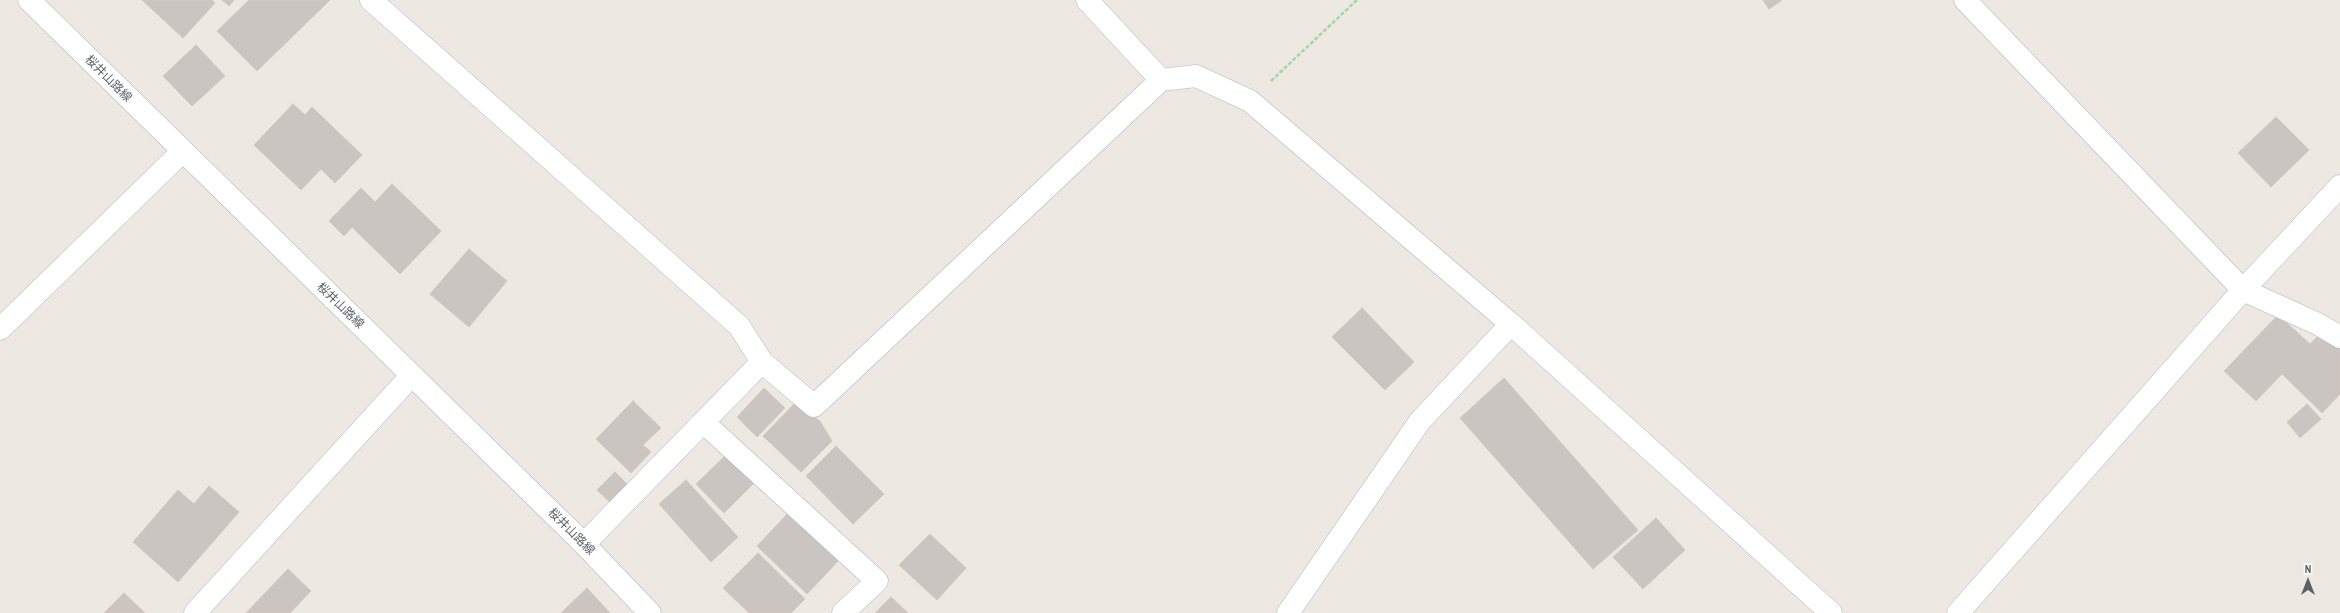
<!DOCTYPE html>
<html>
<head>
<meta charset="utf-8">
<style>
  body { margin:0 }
  #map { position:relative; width:2340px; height:613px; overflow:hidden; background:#ede8e2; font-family:"Archivo Narrow",sans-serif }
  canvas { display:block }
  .north { position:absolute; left:2288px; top:561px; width:40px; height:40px; -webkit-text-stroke:3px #fff; paint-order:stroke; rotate:0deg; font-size:11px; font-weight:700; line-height:16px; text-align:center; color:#5a6063 }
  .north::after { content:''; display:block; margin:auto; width:14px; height:18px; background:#5a6063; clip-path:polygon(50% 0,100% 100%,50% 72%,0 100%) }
</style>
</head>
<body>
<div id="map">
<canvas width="2340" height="613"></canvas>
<div class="north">N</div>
</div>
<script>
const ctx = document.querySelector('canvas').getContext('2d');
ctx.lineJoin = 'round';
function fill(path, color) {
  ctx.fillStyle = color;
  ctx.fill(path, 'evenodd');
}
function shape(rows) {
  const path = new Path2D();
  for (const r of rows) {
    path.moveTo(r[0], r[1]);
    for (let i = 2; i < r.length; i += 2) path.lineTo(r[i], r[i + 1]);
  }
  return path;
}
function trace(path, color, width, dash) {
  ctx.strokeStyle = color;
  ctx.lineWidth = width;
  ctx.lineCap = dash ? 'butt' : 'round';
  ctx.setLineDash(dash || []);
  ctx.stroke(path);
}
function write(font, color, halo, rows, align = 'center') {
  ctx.font = font + ' "Archivo Narrow","Noto Sans JP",sans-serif';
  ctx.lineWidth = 3.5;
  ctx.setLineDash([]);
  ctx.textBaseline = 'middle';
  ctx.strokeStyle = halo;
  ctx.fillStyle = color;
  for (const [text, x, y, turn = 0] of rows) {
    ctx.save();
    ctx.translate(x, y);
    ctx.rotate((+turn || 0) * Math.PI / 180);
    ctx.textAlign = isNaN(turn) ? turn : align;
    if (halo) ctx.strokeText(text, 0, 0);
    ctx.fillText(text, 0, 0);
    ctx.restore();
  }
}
const building = shape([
  [142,0,212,0,215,3,183,38,142,0],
  [222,0,234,0,229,6,222,0],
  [249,0,330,0,257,71,217,31,249,0],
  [1763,0,1782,0,1769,9,1763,0],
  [196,45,225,76,192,106,163,76,196,45],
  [293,104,305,115,312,107,362,155,335,183,321,169,301,190,254,145,293,104],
  [2276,117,2309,150,2271,187,2238,153,2276,117],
  [392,184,441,231,400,274,352,227,344,236,329,221,361,188,375,202,392,184],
  [469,249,507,281,469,327,430,294,469,249],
  [1362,308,1414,362,1385,390,1332,337,1362,308],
  [2278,315,2310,344,2323,331,2340,347,2340,394,2322,413,2282,374,2256,401,2224,371,2278,315],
  [1504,378,1638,530,1593,569,1460,418,1504,378],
  [764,388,785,408,757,437,737,417,764,388],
  [633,401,661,428,643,445,651,452,631,473,596,439,633,401],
  [794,404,820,421,832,441,801,472,763,436,794,404],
  [2307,404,2321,419,2300,438,2287,422,2307,404],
  [836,446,884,494,853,524,806,476,836,446],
  [728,453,756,481,724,513,696,484,728,453],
  [615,472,631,488,614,506,597,490,615,472],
  [686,480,738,537,711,562,659,504,686,480],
  [209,486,239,512,178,582,133,542,178,490,194,504,209,486],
  [792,509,842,557,807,594,757,546,792,509],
  [1656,518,1685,550,1643,589,1613,557,1656,518],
  [930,534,966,568,937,600,899,565,930,534],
  [758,553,805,599,791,613,749,613,723,588,758,553],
  [288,569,311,591,290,613,246,613,288,569],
  [587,588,610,613,561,613,587,588],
  [124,593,145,613,104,613,124,593],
  [891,597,908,613,875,613,891,597]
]);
fill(building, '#cac5c1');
trace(building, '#d2c8c0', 1);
const street = shape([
  [371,0,739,326,762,362],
  [1087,0,1161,80],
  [1965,0,2243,290,2318,324,2340,337],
  [0,329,182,152],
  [703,422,877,581,843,613],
  [584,544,762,362,814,406,1161,80,1196,76,1250,101,1511,324,1831,613],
  [195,613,411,376],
  [1288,613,1420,421,1511,324],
  [1958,613,2243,290,2340,186]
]);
const secondary = shape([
  [29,0,584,544,650,613]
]);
trace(street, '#b2b6b9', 23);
trace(secondary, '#b1b7ba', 23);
trace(shape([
  [1271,81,1357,0]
]), '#a1d7a2', 2.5, [4, 2]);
trace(street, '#fff', 22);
trace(secondary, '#fff', 22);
write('12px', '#5a6063', '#fff', [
  ["桜井山路線",108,79,45],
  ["桜井山路線",340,306,44],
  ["桜井山路線",571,532,45]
]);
</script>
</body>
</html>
